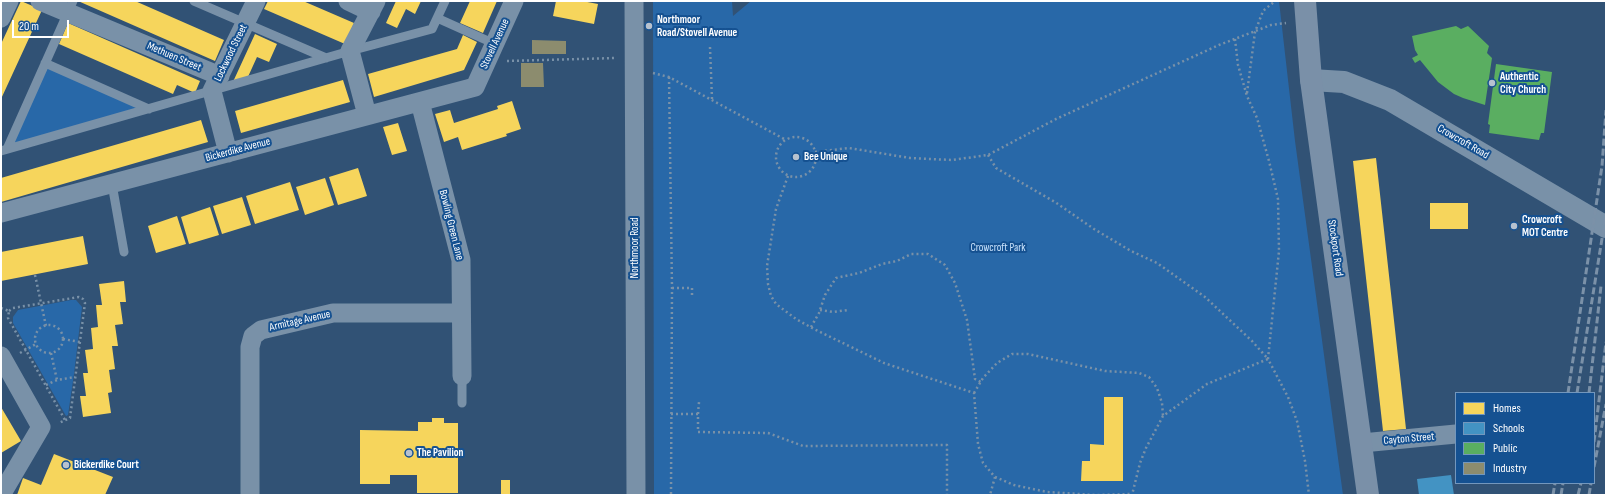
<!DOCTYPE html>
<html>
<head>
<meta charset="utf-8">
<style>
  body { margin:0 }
  #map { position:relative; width:1607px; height:496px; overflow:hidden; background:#315275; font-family:"Sofia Sans Condensed",sans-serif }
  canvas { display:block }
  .frame { position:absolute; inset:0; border:2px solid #fff; pointer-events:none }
  .legend { position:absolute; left:1455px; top:392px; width:140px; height:92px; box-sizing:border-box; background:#155191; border:1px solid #7397bd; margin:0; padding:5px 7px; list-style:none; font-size:12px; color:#fff }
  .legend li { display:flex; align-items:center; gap:8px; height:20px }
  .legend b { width:20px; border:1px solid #7397bd }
  .scale { position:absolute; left:12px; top:20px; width:57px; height:18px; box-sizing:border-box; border:2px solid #fff; border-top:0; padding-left:5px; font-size:12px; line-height:14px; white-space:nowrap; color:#fff; -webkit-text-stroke:3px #155191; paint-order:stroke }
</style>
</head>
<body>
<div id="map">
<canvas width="1607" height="496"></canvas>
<div class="frame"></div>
<ul class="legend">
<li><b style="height:11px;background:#f6d55c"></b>Homes</li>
<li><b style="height:11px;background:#4393c3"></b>Schools</li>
<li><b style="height:11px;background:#5aae61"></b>Public</li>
<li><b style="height:11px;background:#8c8c6e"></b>Industry</li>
</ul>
<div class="scale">20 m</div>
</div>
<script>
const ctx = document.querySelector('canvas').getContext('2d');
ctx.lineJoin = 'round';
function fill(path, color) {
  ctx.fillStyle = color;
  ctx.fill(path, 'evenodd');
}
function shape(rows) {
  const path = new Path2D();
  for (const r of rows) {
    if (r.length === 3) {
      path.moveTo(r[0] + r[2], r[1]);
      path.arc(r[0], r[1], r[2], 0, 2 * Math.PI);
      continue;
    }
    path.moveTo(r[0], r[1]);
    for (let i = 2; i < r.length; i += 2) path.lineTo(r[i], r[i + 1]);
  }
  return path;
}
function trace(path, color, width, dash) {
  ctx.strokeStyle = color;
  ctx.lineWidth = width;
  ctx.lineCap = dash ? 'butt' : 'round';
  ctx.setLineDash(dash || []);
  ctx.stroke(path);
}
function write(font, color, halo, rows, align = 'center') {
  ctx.font = font + ' "Sofia Sans Condensed",sans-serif';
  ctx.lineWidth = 4;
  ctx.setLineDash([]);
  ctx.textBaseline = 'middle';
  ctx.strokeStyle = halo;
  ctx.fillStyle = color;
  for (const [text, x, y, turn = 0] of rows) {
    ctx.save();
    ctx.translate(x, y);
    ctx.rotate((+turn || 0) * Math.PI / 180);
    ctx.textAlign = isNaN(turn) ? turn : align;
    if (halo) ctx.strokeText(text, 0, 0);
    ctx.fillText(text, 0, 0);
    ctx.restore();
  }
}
fill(shape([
  [653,1,732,1,733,16,751,1,1279,1,1295,141,1343,495,654,495],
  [45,63,149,109,7,149],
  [71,300,76,300,82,307,74,374,68,415,66,416,13,323,13,317,18,310]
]), '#2868a8');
fill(shape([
  [21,1,42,10,1,99,1,44],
  [78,1,135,1,224,40,215,61],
  [268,1,303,1,354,23,345,44,264,9],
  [396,1,421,1,415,14,406,9,397,28,386,23],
  [470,1,497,1,483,33,460,23],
  [556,1,582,1,598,4,594,24,553,16],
  [68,23,200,81,195,93,177,85,173,94,59,44],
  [255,34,277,44,269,62,257,57,247,79,232,84],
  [463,35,477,42,464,70,374,97,368,74,457,49],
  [343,80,350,102,241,133,235,111],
  [512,101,521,129,506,134,507,136,462,150,458,137,444,142,435,114,450,110,454,123,498,109,497,106],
  [201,120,208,142,1,202,1,178],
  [398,123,407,151,392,155,383,127],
  [1376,158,1406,429,1383,431,1353,161],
  [358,168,367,196,338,205,329,177],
  [325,178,334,205,305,215,296,187],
  [290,182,299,210,255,224,246,196],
  [242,197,251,225,222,234,213,206],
  [1430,203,1468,203,1468,229,1430,229],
  [210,207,219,235,189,244,181,217],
  [177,216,186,244,156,253,148,226],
  [83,236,88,264,1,281,1,252],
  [124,281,126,302,120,302,123,324,115,325,118,346,112,346,115,369,109,370,112,392,108,393,111,413,83,417,80,396,86,396,83,373,88,373,85,350,93,349,91,328,98,327,96,305,102,305,99,284],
  [1104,397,1123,397,1123,481,1081,481,1082,461,1090,461,1090,444,1104,445],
  [1,407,21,441,1,453],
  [432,418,444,418,444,423,458,423,458,493,417,493,417,475,390,475,390,484,360,484,360,430,418,431,418,422,432,422],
  [54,454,113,477,105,495,17,495,23,478,41,485],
  [501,480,510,480,510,495,501,495]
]), '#f6d55c');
fill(shape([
  [1451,475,1454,495,1419,495,1417,479]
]), '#4393c3');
fill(shape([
  [1456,26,1461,29,1468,26,1489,46,1487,53,1492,58,1485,105,1463,98,1454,94,1438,82,1420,60,1415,63,1412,58,1418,55,1415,50,1412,36],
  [1496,64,1552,72,1544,133,1541,133,1539,140,1489,133,1490,125,1488,124]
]), '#5aae61');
fill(shape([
  [532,40,566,41,566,54,532,54],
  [521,63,543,63,544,87,521,87]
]), '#8c8c6e');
trace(shape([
  [1235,39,1238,65,1247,96,1257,118,1269,161,1278,199,1279,251,1268,359,1288,397,1297,421,1305,461,1309,495],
  [710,47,712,99],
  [507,61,616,58],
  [653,73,669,77,786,140],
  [669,77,672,288,671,495],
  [1247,93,1255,32,1263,11,1275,1],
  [796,157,20],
  [815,152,849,148,910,158,952,160,988,155,1056,119,1219,45,1271,25,1286,23],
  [988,155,996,168,1055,202,1094,229,1131,251,1157,263,1205,297,1252,341,1268,359,1207,384,1163,416,1146,448,1140,463,1132,495],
  [788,176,776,209,767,266,768,284,771,296,776,304,796,319,814,329,884,363,974,393,978,444,983,463,995,477,990,495],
  [35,275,46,326],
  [672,288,692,288,692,297],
  [1,308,9,311,8,318,65,420],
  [820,310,833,312,848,310],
  [9,311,13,308,79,297,83,299,85,303,70,418,59,423],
  [49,339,14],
  [811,327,819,313,825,295,836,278,859,273,882,264,897,261,911,254,928,254,945,265,955,283,967,320,975,379,981,382],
  [63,339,80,342],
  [20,353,36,344],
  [51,353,57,380],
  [46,385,57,380,75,377],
  [974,393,983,378,997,363,1012,354,1028,354,1105,371,1139,373,1149,377,1157,388,1162,403,1163,416],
  [671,414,698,414,698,432,768,433,803,446,947,445,947,495],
  [698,414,699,402],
  [995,477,1014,485,1047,492,1095,495,1132,494]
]), '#7991a8', 2.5, [2, 3]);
trace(shape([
  [194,1,326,58],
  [437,18,495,44],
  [45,63,149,109],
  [7,149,73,1],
  [1,151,350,51,432,29,445,1],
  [112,184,124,252],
  [462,376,462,403]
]), '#7991a8', 9);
trace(shape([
  [40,1,220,76],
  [348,1,371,12],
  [634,1,636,495],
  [1,18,9,1],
  [420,102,461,260,462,376],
  [367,115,350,51,376,1],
  [228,153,212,91,256,1],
  [1,213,475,87,514,1],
  [1,356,41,427,1,495],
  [1362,443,1456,434],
  [250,495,250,347,253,336,261,330,333,313,461,313]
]), '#7991a8', 19);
trace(shape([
  [1311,80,1344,82,1390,100,1606,227]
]), '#7991a8', 22);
trace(shape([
  [1305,1,1311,80,1368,495]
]), '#7a90a8', 22);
trace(shape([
  [1568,393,1602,166,1606,110],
  [1577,393,1606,214],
  [1589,393,1601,286],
  [1594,442,1606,342],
  [1594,467,1606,404],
  [1553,495,1555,483],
  [1561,495,1563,483],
  [1578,495,1581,483],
  [1589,495,1591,483]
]), '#7b91a8', 3, [7, 3]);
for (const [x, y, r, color] of [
  [649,26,4,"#b7c2cf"],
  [1492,83,4,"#b7c2cf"],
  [796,157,4,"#b7c2cf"],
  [1514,226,4,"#b7c2cf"],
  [409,453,4,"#b7c2cf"],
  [66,465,4,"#b7c2cf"]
]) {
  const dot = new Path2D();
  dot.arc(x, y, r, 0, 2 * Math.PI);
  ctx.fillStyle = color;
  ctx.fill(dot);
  trace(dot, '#155191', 1.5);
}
write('bold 11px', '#fff', '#155191', [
  ["Northmoor",657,20],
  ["Road/Stovell Avenue",657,33],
  ["Authentic",1500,77],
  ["City Church",1500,90],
  ["Bee Unique",804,157],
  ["Crowcroft",1522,220],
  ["MOT Centre",1522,233],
  ["The Pavilion",417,453],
  ["Bickerdike Court",74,465]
], 'left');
write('11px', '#fff', '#155191', [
  ["Stovell Avenue",495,44,-65],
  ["Lockwood Street",231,53,-64],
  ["Methuen Street",174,57,23],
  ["Crowcroft Road",1463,142,30],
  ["Bickerdike Avenue",238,150,-15],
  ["Bowling Green Lane",451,225,76],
  ["Northmoor Road",635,248,-90],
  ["Stockport Road",1335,248,82],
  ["Armitage Avenue",300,321,-13],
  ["Cayton Street",1409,439,-5]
]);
write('11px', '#cae3fc', '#155191', [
  ["Crowcroft Park",998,248]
]);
</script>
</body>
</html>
